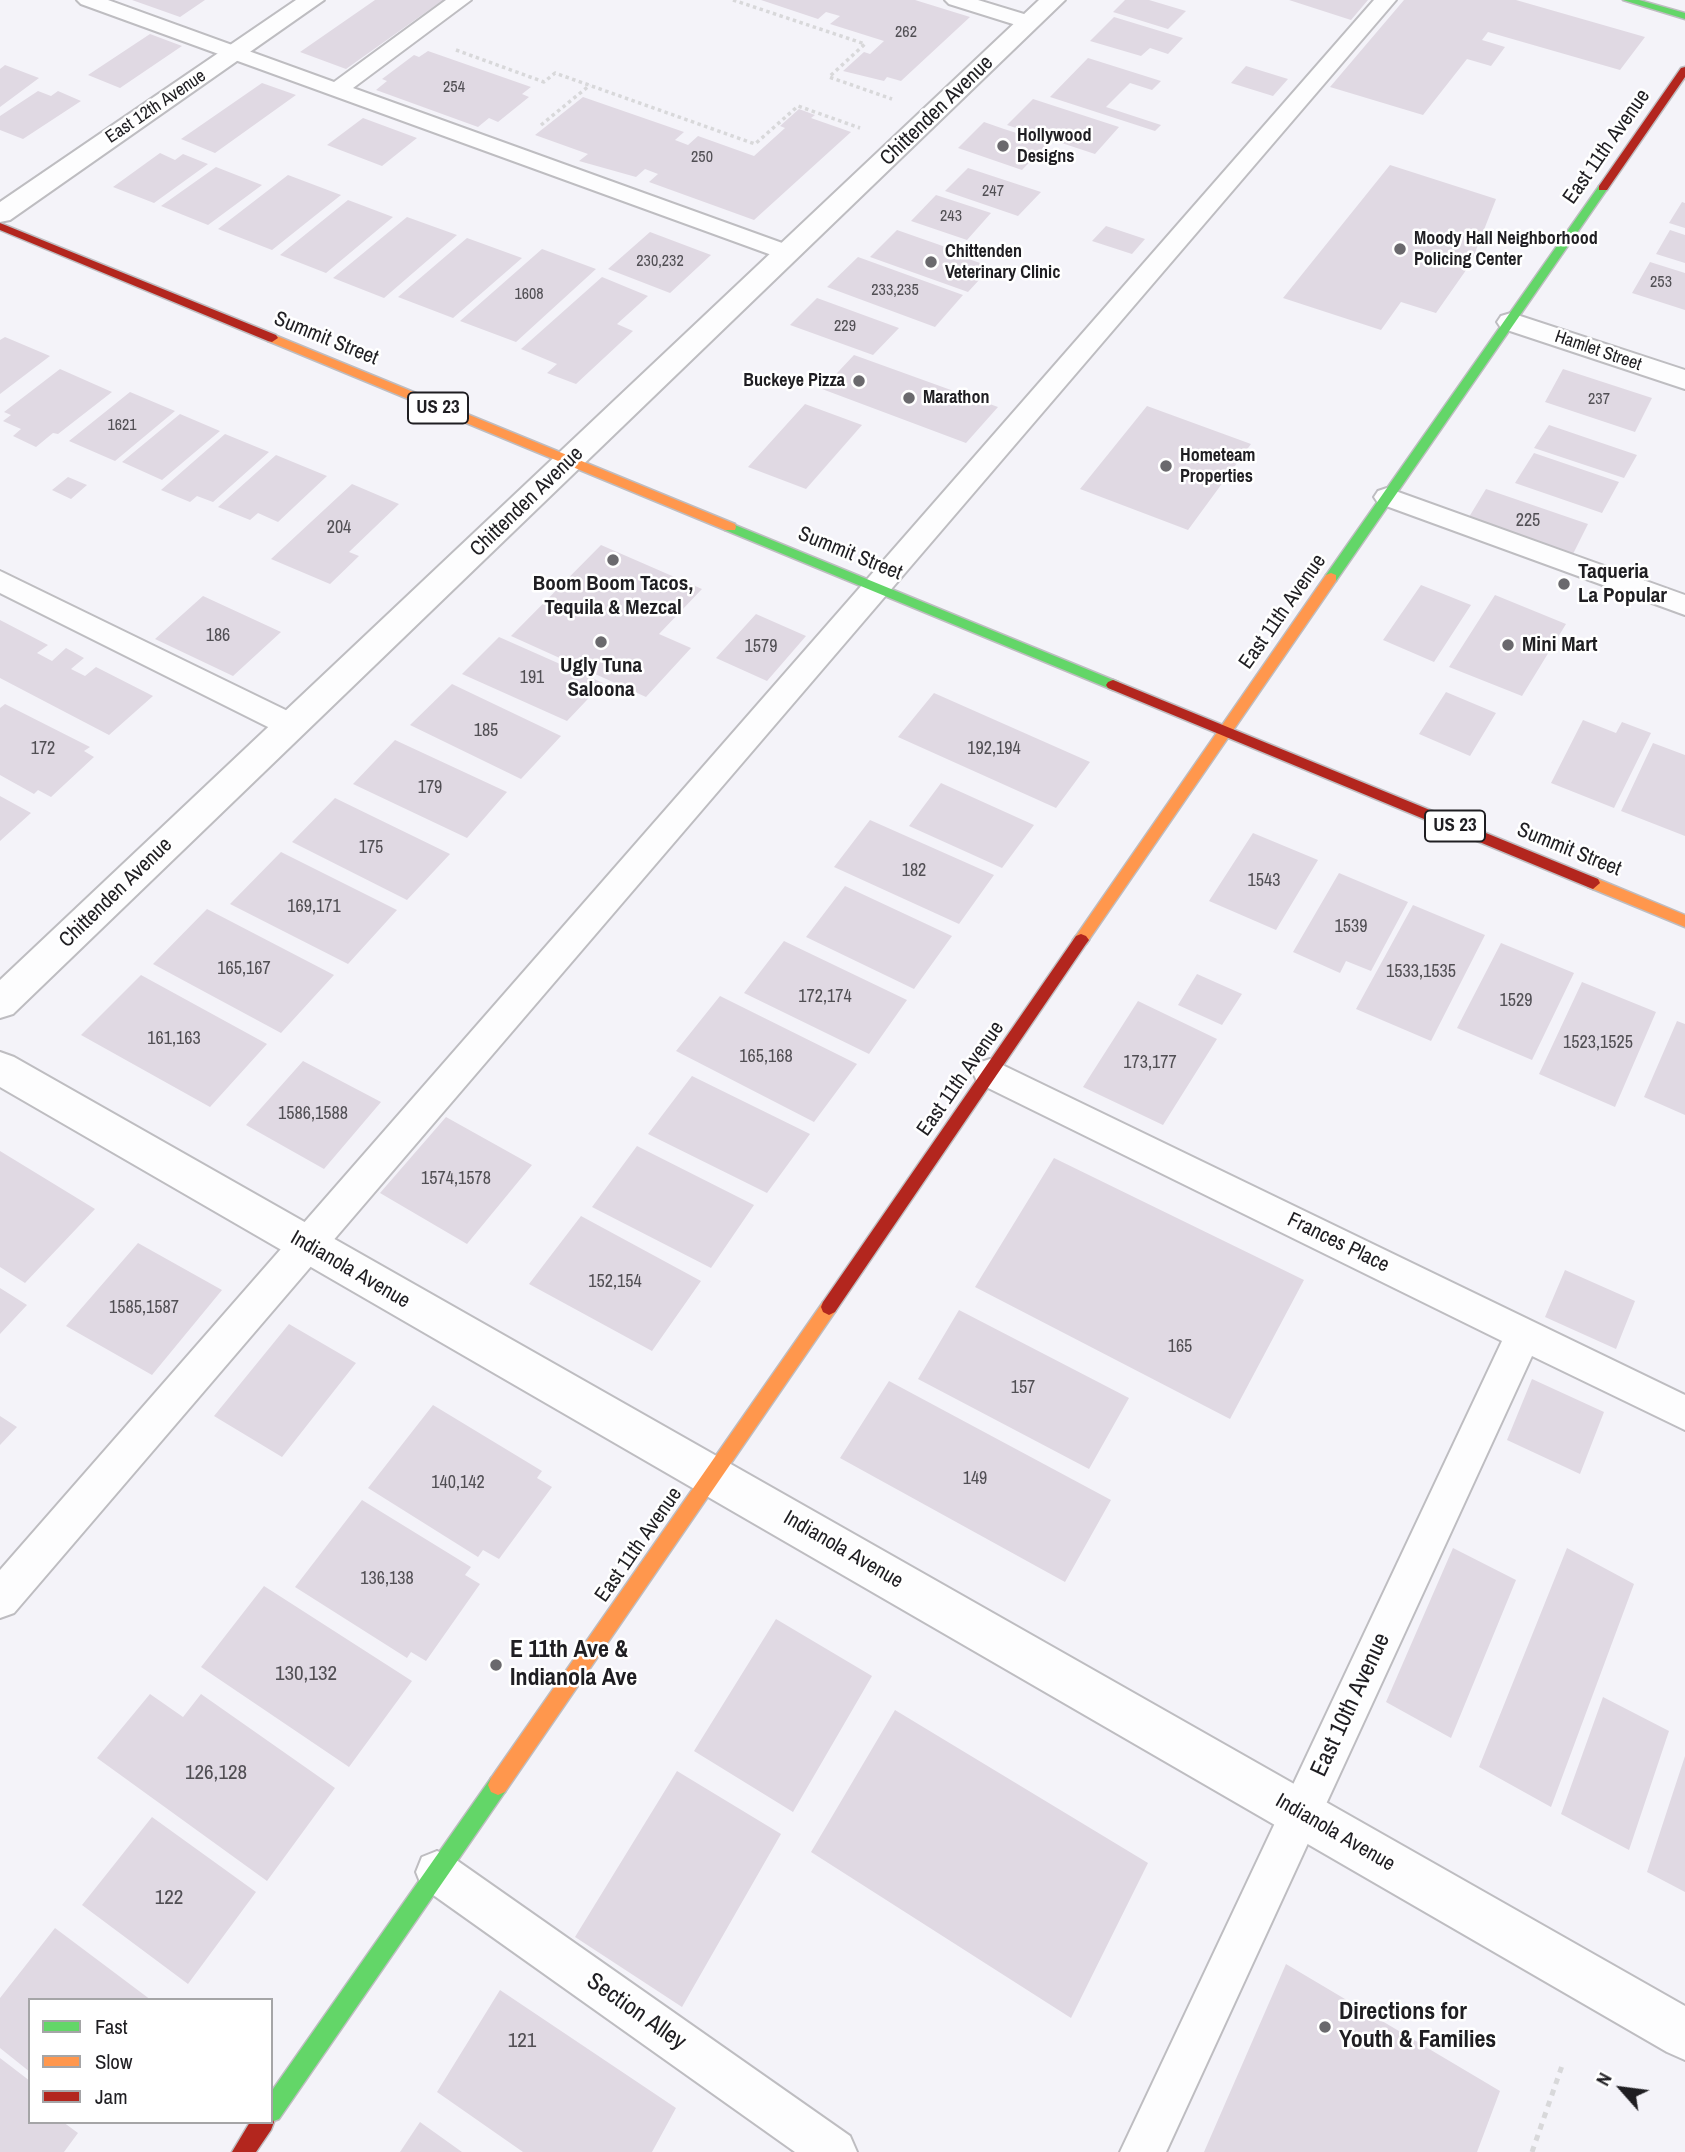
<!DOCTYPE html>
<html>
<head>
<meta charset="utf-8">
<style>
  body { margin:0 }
  #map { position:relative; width:1685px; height:2152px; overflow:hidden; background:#f4f3f9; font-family:"Archivo Narrow",sans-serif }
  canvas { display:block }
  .legend { position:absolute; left:28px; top:1998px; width:245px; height:126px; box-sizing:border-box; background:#fff; border:2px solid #a5a5a7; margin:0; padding:9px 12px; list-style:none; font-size:21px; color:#1f1e22 }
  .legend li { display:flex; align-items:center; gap:14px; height:35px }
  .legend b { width:35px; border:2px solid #a5a5a7 }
  .north { position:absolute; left:1587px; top:2054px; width:70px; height:70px; -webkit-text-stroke:5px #fff; paint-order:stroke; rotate:298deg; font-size:19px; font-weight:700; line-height:28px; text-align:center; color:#1f1e22 }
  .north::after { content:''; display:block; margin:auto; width:24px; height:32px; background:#1f1e22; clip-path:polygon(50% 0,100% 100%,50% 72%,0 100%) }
</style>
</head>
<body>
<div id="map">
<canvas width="1685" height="2152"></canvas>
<ul class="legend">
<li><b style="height:9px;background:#63d668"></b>Fast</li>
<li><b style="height:9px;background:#ff974d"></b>Slow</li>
<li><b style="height:9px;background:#b3261e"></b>Jam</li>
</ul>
<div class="north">N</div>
</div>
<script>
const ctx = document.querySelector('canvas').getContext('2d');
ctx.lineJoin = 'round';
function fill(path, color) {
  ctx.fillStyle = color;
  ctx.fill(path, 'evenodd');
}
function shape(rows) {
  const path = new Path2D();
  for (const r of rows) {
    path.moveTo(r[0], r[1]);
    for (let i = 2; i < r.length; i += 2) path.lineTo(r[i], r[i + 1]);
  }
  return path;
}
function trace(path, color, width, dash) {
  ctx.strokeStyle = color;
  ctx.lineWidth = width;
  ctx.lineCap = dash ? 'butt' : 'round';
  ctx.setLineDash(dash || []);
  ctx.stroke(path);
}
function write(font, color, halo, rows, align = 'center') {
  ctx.font = font + ' "Archivo Narrow",sans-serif';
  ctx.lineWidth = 5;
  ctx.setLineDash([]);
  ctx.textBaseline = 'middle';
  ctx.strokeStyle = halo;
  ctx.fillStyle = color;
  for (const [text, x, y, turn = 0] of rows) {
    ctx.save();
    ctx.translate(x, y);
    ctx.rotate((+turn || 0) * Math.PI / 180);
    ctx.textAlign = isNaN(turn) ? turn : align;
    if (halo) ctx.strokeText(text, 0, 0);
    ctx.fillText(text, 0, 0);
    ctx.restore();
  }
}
fill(shape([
  [132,0,205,0,180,17],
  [375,0,443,0,346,69,300,52],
  [761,0,915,0,970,17,901,81,887,77,884,81,843,71,864,52,870,54,884,41,830,24,840,16,826,12,818,19],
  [1125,0,1149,0,1186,11,1168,29,1113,12],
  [1289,0,1368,0,1351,20],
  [1404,0,1516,0,1645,37,1620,70,1488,32,1482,40,1505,47,1491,66,1467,59,1423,115,1330,87],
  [1114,17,1183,38,1168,54,1150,48,1141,56,1090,41],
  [150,34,182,46,120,88,88,75],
  [428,51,531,87,522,94,529,97,498,122,489,118,478,127,376,90,387,81,382,79,414,55,419,57],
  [1088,58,1161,81,1152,90,1130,83,1106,107,1161,125,1155,131,1050,97],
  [5,65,39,78,0,107,0,69],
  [1246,66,1288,79,1273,96,1231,83],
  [262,83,296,95,215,153,181,139],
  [38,91,51,96,58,91,81,101,23,139,0,130,0,116],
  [583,97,684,132,675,140,688,145,698,136,754,156,785,128,780,126,799,109,815,115,811,118,851,132,754,220,649,182,658,174,645,169,636,177,579,161,588,154,535,135],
  [1033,99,1119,127,1095,154,1007,125],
  [363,118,417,138,382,166,327,145],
  [984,122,1004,129,1048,143,1022,170,958,148],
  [160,153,175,160,183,154,208,164,154,203,113,187],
  [1390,165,1496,199,1471,263,1436,313,1401,302,1381,330,1283,298],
  [216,167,262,185,208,225,161,206],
  [968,168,1041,192,1018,216,945,191],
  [288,175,341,195,272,250,218,229],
  [936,195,991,213,967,240,911,221],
  [348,200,393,217,326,273,280,255],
  [1682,202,1685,203,1685,228,1669,223],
  [407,217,457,235,384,298,333,278],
  [1106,226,1145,239,1132,254,1092,241],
  [897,230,957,251,955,254,991,267,968,292,870,257],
  [1670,230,1685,235,1685,263,1656,254],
  [650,232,711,255,670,293,608,269],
  [467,238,522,258,453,318,398,297],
  [542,249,596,269,516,342,460,321],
  [858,257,963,295,935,327,827,287],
  [1650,262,1685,273,1685,310,1632,293],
  [602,277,648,296,617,324,633,331,576,384,547,373,557,364,521,349],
  [817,298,899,328,873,355,790,325],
  [5,337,50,356,0,394,0,340],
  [854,355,998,407,966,443,822,389],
  [60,369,112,392,58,434,53,433,36,447,13,436,21,429,3,421,11,415,4,412],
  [1563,369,1652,398,1635,432,1545,402],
  [130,392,175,411,115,461,69,441],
  [805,404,862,425,806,489,748,467],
  [1147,406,1251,444,1188,530,1080,489],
  [180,414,220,431,162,480,122,462],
  [1549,425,1637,455,1624,478,1534,448],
  [225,434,269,452,213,502,197,496,190,502,161,490],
  [1534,453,1619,482,1602,513,1515,483],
  [276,455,327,476,278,522,258,513,250,520,218,507],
  [68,477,87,485,71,499,52,490],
  [352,484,399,504,349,552,359,556,330,584,271,559],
  [1486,489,1588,524,1573,554,1469,517],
  [601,545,702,589,659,634,691,648,646,697,511,636],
  [1421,585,1471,605,1434,662,1383,640],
  [1495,595,1566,624,1522,696,1449,667],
  [203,596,281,632,233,676,155,639],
  [756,614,806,636,767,681,716,658],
  [0,620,48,645,37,653,52,661,66,648,84,658,71,669,85,676,96,667,153,696,109,735,0,678],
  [499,637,603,683,567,721,462,674],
  [452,684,561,736,521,779,410,725],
  [1446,692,1496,713,1470,756,1419,734],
  [934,693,1090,762,1056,808,898,737],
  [5,704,90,747,84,751,94,757,51,797,38,790,34,794,0,775,0,708],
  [1583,720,1616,733,1622,722,1651,733,1614,808,1551,783],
  [395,740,507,792,467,838,353,784],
  [1653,743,1685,755,1685,836,1621,811],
  [941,783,1034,825,1002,868,909,826],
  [0,796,31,813,0,841],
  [335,798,450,854,407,900,292,842],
  [870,820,994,875,959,924,834,867],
  [1253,833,1318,860,1276,930,1209,901],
  [281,852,397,910,348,964,230,904],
  [1339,873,1408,902,1371,971,1346,961,1340,973,1293,952],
  [845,886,952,936,914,989,806,937],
  [1413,905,1485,935,1431,1041,1356,1009],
  [207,909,334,975,281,1033,153,964],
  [784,941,907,1000,869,1054,744,993],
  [1501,943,1574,973,1532,1060,1457,1028],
  [1197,974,1242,994,1222,1025,1178,1005],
  [141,975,267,1044,210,1107,81,1035],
  [1582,982,1656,1012,1615,1107,1539,1074],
  [720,996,857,1064,814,1122,676,1051],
  [1138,1001,1217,1039,1163,1125,1083,1087],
  [1677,1021,1685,1024,1685,1115,1644,1097],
  [303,1061,381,1102,324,1169,246,1125],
  [692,1076,810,1134,767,1193,648,1134],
  [446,1117,532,1165,467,1244,380,1193],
  [637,1146,754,1205,711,1268,592,1207],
  [0,1151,95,1209,25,1283,0,1267],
  [1054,1158,1304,1280,1230,1419,975,1287],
  [581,1216,701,1281,652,1351,529,1284],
  [138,1243,222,1290,152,1375,66,1326],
  [1565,1270,1635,1301,1616,1349,1545,1317],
  [0,1288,27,1305,0,1334],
  [959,1310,1129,1398,1089,1469,918,1379],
  [289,1324,356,1363,282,1457,214,1416],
  [1532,1379,1604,1412,1580,1474,1507,1440],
  [889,1381,1111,1500,1065,1582,840,1458],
  [433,1405,542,1471,537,1478,552,1487,499,1559,483,1550,478,1557,368,1488],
  [0,1416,17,1427,0,1445],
  [362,1500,471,1567,465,1575,480,1584,426,1661,411,1652,407,1658,295,1587],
  [1453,1548,1516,1580,1451,1738,1386,1702],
  [1567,1548,1634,1584,1551,1807,1479,1767],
  [264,1586,412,1681,349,1767,201,1667],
  [776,1619,872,1676,793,1812,694,1751],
  [150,1694,183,1717,201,1694,335,1788,267,1881,97,1758],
  [1603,1697,1669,1731,1629,1850,1561,1814],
  [895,1710,1148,1863,1071,2018,811,1852],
  [1685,1756,1685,1892,1647,1872],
  [677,1771,781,1834,682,2007,575,1937],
  [152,1817,256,1892,188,1984,82,1905],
  [55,1928,151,2000,30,2000,30,2072,0,2048,0,1998],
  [1286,1964,1500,2091,1477,2152,1204,2152],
  [500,1990,676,2108,652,2152,523,2152,437,2092],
  [0,2058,30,2081,30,2122,63,2122,78,2133,64,2152,0,2152],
  [420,2122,462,2152,400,2152]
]), '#e0d9e3');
const lane = shape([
  [77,0,108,0,334,82,446,0,471,0,353,88,796,248,800,253,796,258,788,260,780,258,81,4,77,0],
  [945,0,978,0,1037,18,1040,23,1029,29,949,4,945,0],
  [1374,0,1396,0,14,1613,0,1618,0,1570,1374,0],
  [1387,488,1685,595,1685,615,1378,503,1374,497,1378,491,1387,488],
  [0,571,302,718,307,726,302,734,292,737,282,734,0,593,0,571],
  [990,1059,1685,1395,1685,1430,1532,1356,1166,2152,1120,2152,1502,1341,978,1083,973,1073,978,1063,990,1059],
  [437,1851,452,1857,850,2136,857,2152,795,2152,422,1887,416,1872,422,1857,437,1851]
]);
const street = shape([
  [296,0,324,0,10,220,0,222,0,202,296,0],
  [1039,0,1065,0,13,1014,0,1018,0,980,1039,0],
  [1511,313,1685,370,1685,389,1501,328,1497,322,1501,316,1511,313],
  [0,1052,14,1057,1685,2006,1685,2060,1667,2052,0,1087,0,1052]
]);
const fast = shape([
  [1623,0,1639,0,1685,13,1685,19,1623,0],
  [1599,186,1608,188,1336,581,1326,581,1326,575,1599,186],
  [730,523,1118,682,1120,685,1113,690,1108,688,725,530,724,527,730,523],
  [498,1775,505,1778,508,1785,505,1792,279,2119,271,2122,271,2092,491,1778,498,1775]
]);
const slow = shape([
  [272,334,735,524,736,527,735,530,725,530,268,341,268,335,272,334],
  [1331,573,1336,575,1336,581,1086,944,1076,944,1073,940,1076,936,1326,575,1331,573],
  [1593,877,1685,915,1685,927,1588,887,1586,883,1588,879,1593,877],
  [829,1299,835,1302,837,1307,835,1312,505,1792,498,1795,491,1792,488,1785,491,1778,823,1302,829,1299]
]);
const jam = shape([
  [1685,67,1685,77,1607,190,1599,190,1599,186,1681,68,1685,67],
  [0,223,276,335,278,338,272,342,268,341,0,230,0,223],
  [1113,680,1598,879,1600,883,1593,889,1588,887,1108,688,1106,685,1108,682,1113,680],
  [1081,934,1086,936,1089,940,1086,944,835,1312,829,1315,823,1312,821,1307,823,1302,1076,936,1081,934],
  [271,2116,274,2122,271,2130,256,2152,232,2152,250,2122,271,2122,271,2116]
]);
trace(lane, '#bebdc1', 4);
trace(street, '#bebdc1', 4);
trace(fast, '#bebdc1', 3);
trace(slow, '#bebdc1', 3);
trace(jam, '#bebdc1', 3);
trace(shape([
  [733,0,865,44,829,77,892,99],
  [456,50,544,82,555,73,755,144,798,106,860,128],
  [541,125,590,85]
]), '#d8d8da', 3.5, [3.5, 3.5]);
trace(shape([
  [1532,2152,1563,2063]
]), '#d8d8da', 5, [6, 6]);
fill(lane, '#fdfdfe');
fill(street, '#fdfdfe');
fill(fast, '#63d668');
fill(slow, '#ff974d');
fill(jam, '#b3261e');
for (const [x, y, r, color] of [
  [1003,146,7,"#6a696d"],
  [1400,249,7,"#6a696d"],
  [931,262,7,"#6a696d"],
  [859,381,7,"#6a696d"],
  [909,398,7,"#6a696d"],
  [1166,466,7,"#6a696d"],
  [613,560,7,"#6a696d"],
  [1564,584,7,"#6a696d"],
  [601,642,7,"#6a696d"],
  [1508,645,7,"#6a696d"],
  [496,1665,7,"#6a696d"],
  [1325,2027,7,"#6a696d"]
]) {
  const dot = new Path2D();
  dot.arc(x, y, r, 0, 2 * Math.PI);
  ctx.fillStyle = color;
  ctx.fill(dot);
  trace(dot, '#fff', 2.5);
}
write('16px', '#514f54', null, [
  ["262",906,33],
  ["254",454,88],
  ["250",702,158],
  ["247",993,192],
  ["243",951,217],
  ["230,232",660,262],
  ["253",1661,283],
  ["233,235",895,291],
  ["1608",529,295],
  ["229",845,327],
  ["237",1599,400],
  ["1621",122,426]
]);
write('18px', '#1f1e22', '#fff', [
  ["East 12th Avenue",156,107,-34],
  ["Hamlet Street",1598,351,19]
]);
write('bold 18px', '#1f1e22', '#fff', [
  ["Hollywood",1017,136],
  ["Designs",1017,157],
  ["Moody Hall Neighborhood",1414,239],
  ["Policing Center",1414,260],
  ["Chittenden",945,252],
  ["Veterinary Clinic",945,273],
  ["Buckeye Pizza",845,381,"right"],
  ["Marathon",923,398],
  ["Hometeam",1180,456],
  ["Properties",1180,477]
], 'left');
write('18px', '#514f54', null, [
  ["225",1528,521],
  ["204",339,528],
  ["186",218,636],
  ["1579",761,647],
  ["191",532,678],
  ["185",486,731],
  ["172",43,749],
  ["192,194",994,749],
  ["179",430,788],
  ["175",371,848],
  ["182",914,871],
  ["1543",1264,881],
  ["169,171",314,907],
  ["1539",1351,927],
  ["165,167",244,969],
  ["1533,1535",1421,972],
  ["172,174",825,997],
  ["1529",1516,1001],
  ["161,163",174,1039],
  ["1523,1525",1598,1043],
  ["165,168",766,1057],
  ["173,177",1150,1063],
  ["1586,1588",313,1114],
  ["1574,1578",456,1179],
  ["152,154",615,1282],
  ["1585,1587",144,1308],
  ["165",1180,1347],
  ["157",1023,1388],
  ["149",975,1479],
  ["140,142",458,1483],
  ["136,138",387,1579]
]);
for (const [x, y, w] of [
  [438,408,60],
  [1455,826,60]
]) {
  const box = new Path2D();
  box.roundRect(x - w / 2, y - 15.5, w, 31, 5);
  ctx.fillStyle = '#fff';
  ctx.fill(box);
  trace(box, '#1f1e22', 2);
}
write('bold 19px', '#1f1e22', null, [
  ["US 23",438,408],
  ["US 23",1455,826]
]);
write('21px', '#1f1e22', '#fff', [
  ["Chittenden Avenue",937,111,-44],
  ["East 11th Avenue",1607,147,-55],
  ["Summit Street",326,339,22],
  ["Chittenden Avenue",527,502,-44],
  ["Summit Street",850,554,22],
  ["East 11th Avenue",1283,612,-55],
  ["Summit Street",1569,850,22],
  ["Chittenden Avenue",116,893,-44],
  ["East 11th Avenue",961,1079,-55],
  ["Frances Place",1338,1243,26],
  ["Indianola Avenue",350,1270,30],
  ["East 11th Avenue",639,1545,-55],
  ["Indianola Avenue",843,1550,30],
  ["Indianola Avenue",1335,1833,30]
]);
write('bold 21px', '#1f1e22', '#fff', [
  ["Taqueria",1578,572],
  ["La Popular",1578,596],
  ["Boom Boom Tacos,",613,584,"center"],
  ["Tequila & Mezcal",613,608,"center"],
  ["Mini Mart",1522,645],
  ["Ugly Tuna",601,666,"center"],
  ["Saloona",601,690,"center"]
], 'left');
write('21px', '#514f54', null, [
  ["130,132",306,1674],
  ["126,128",216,1773],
  ["122",169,1898],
  ["121",522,2041]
]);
write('bold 24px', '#1f1e22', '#fff', [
  ["E 11th Ave &",510,1651],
  ["Indianola Ave",510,1679],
  ["Directions for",1339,2013],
  ["Youth & Families",1339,2041]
], 'left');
write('24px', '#1f1e22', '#fff', [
  ["East 10th Avenue",1351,1705,-65],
  ["Section Alley",636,2012,35]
]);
</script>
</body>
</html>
